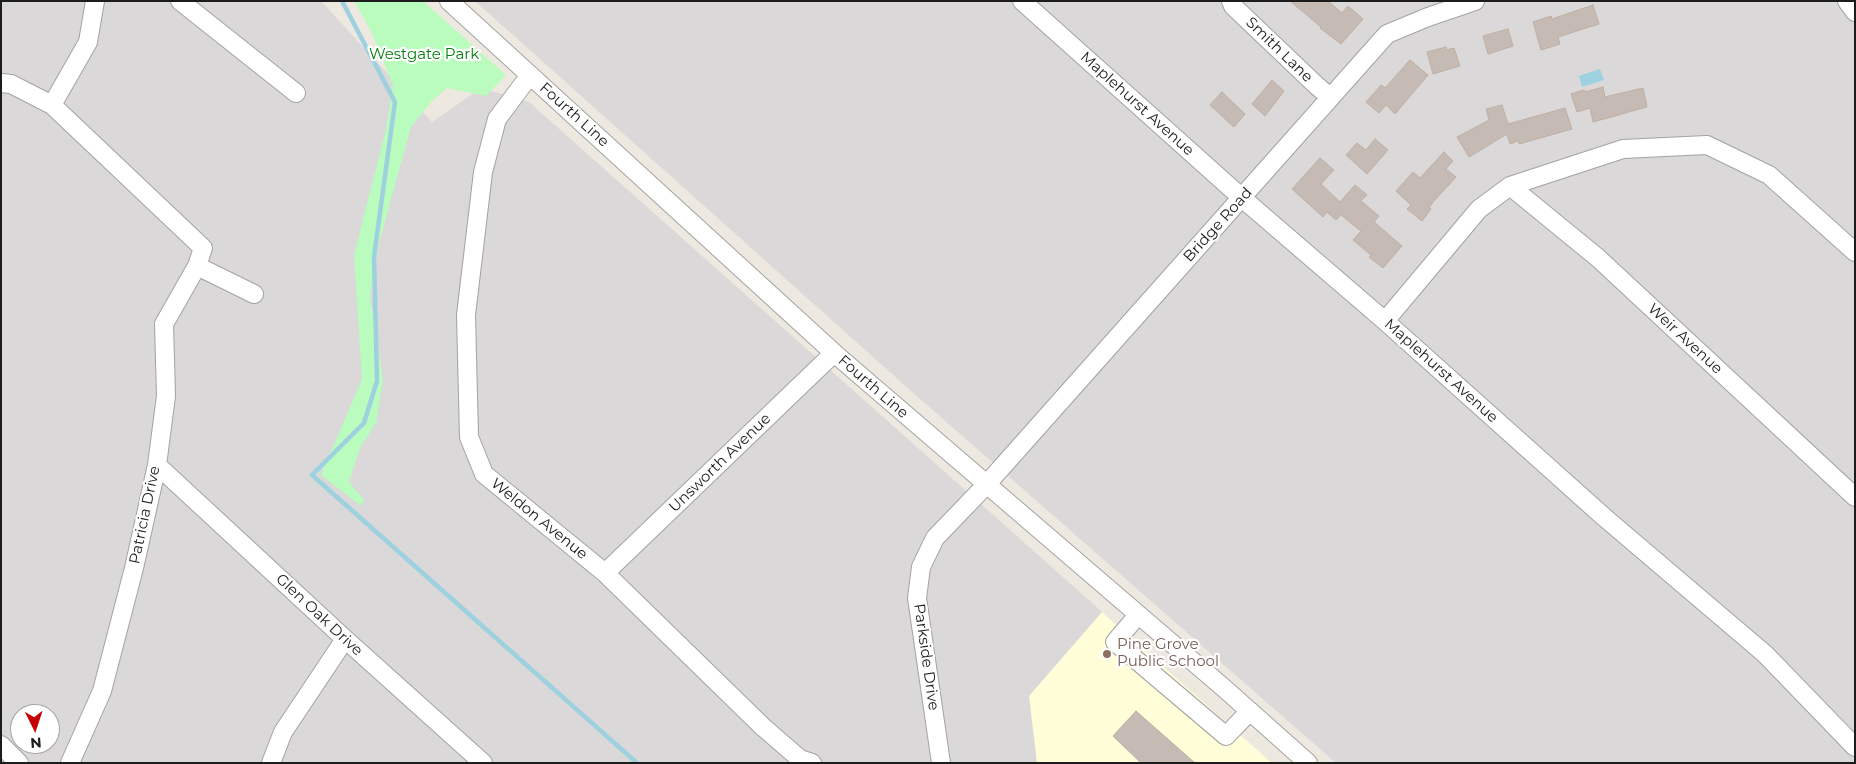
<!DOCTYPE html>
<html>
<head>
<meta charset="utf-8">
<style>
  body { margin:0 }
  #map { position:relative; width:1856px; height:764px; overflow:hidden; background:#eee9e0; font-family:Montserrat,sans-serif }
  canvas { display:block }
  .frame { position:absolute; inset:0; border:2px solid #1c1c1c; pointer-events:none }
  .north { position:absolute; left:10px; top:704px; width:50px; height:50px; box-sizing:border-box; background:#fff; border:1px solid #a4a4a4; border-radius:50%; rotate:176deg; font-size:14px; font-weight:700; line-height:20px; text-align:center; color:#1c1c1c }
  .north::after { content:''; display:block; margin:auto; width:18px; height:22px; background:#c70003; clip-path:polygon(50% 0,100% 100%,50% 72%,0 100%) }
</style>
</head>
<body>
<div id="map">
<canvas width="1856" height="764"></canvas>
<div class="frame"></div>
<div class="north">N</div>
</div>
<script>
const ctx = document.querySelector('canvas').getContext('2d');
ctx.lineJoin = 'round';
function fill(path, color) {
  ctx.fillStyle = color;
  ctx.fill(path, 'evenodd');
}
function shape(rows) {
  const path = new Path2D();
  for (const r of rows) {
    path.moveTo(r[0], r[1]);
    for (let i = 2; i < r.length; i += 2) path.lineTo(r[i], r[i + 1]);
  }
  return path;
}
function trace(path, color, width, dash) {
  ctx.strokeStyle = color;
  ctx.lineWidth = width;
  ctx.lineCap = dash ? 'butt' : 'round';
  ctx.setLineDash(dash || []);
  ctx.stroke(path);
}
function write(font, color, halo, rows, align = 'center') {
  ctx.font = font + ' Montserrat,sans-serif';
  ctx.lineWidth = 4.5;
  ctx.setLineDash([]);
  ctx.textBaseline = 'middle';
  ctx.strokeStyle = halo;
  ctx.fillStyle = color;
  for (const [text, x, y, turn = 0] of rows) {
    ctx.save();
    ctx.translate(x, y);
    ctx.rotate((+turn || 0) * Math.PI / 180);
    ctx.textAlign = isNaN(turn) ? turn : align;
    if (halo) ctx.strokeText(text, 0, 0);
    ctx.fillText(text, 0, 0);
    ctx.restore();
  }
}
fill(shape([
  [1,1,321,1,432,122,481,88,529,102,1272,763,1,763],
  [20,714,50,714,50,744,20,744],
  [475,1,1855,1,1855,763,1336,763,911,391]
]), '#dad8d8');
fill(shape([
  [1102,612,1272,763,1037,763,1029,696]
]), '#fffed8');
fill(shape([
  [354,1,423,1,506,75,486,96,447,88,431,102,411,127,379,243,370,296,383,380,376,423,360,448,349,482,364,500,361,506,321,475,362,379,354,255,386,129,393,86,372,33]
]), '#b9fcbd');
fill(shape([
  [1600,69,1604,80,1582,87,1579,76]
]), '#9ed1df');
trace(shape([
  [342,1,395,102,374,257,377,381,364,423,312,475,637,763]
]), '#9ed1df', 4.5);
const building = shape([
  [1290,1,1328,1,1342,13,1348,6,1363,19,1341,44,1320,28,1321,27,1290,1],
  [1593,5,1599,24,1558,37,1560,44,1541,50,1533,22,1551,16,1552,19,1593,5],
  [1508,29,1513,46,1488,54,1483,36,1508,29],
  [1446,47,1446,50,1454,48,1460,66,1433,74,1427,52,1446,47],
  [1410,60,1428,75,1395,114,1386,105,1379,113,1366,102,1381,85,1385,88,1410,60],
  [1272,80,1284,91,1265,116,1252,104,1272,80],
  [1603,87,1605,97,1643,88,1647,107,1593,122,1590,108,1577,112,1571,94,1584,90,1585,92,1603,87],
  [1222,92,1245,114,1234,127,1210,105,1222,92],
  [1502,105,1508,124,1565,108,1572,129,1519,144,1518,141,1510,144,1507,134,1469,157,1457,137,1489,120,1486,109,1502,105],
  [1375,139,1388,150,1367,174,1346,155,1357,143,1366,150,1375,139],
  [1444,152,1453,161,1446,169,1456,177,1433,202,1429,208,1431,209,1422,221,1407,209,1411,205,1396,191,1413,172,1420,178,1444,152],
  [1320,158,1334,170,1321,184,1340,202,1355,185,1367,195,1361,201,1379,216,1374,222,1402,246,1383,268,1369,257,1371,255,1353,240,1361,231,1341,215,1336,220,1327,212,1323,217,1292,189,1320,158],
  [1136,711,1195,763,1141,763,1113,736,1136,711]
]);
fill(building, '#c6bbb4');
trace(building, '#c0afa2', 1);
const minor = shape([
  [180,1,296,93],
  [449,1,834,353,1225,689,1308,763],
  [1022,1,1242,198,1385,321,1604,517,1765,654,1855,747],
  [1231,1,1233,6,1317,86,1330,97],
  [1847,1,1855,12],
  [530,75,497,119,483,172,466,315,469,437,484,474,605,573,763,727,800,759,812,763],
  [1,83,11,84,52,105,203,248,197,266,164,324,166,396,157,465,134,568,102,691,70,763],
  [52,105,88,42,95,1],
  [1510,186,1598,258,1855,497],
  [197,266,254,294],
  [1385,321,1479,209,1510,186,1623,149,1707,145,1769,175,1855,252],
  [157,465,345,639,483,763],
  [605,573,834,353],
  [1138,615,1115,642,1226,736,1250,711],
  [1,745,19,763],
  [271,763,283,732,345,639],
  [941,763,917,598,921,567,935,538,986,485,1387,34,1428,17,1475,1]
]);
trace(minor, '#a3a3a3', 20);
trace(minor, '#fff', 18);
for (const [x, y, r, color] of [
  [1107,654,5,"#8d6e63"]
]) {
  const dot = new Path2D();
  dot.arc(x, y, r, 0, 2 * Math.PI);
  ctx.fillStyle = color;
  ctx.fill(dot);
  trace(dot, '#fff', 2);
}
write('15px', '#1c1c1c', '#fff', [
  ["Smith Lane",1279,50,44],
  ["Maplehurst Avenue",1137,104,42],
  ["Fourth Line",574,115,42],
  ["Bridge Road",1218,225,-48],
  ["Weir Avenue",1685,339,43],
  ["Maplehurst Avenue",1441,371,42],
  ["Fourth Line",873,387,41],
  ["Unsworth Avenue",720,463,-44],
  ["Patricia Drive",145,515,-78],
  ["Weldon Avenue",539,519,39],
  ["Glen Oak Drive",319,615,43],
  ["Parkside Drive",926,657,82]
]);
write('15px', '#057e0d', '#fff', [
  ["Westgate Park",424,55]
]);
write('15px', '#785e54', '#fff', [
  ["Pine Grove",1117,645],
  ["Public School",1117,662]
], 'left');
</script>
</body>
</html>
